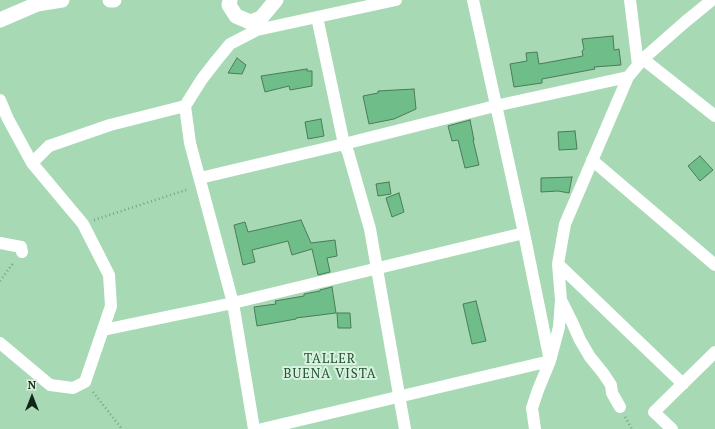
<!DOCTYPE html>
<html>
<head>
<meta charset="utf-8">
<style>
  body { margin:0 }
  #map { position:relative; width:715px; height:429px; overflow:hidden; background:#a6d9b4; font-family:"PT Serif",serif }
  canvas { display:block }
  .north { position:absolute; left:12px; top:377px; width:40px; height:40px; -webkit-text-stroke:3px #d9f2df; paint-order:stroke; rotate:0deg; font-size:11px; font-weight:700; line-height:16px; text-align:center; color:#112518 }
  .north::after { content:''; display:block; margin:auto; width:14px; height:18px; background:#112518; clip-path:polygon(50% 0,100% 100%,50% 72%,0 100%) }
</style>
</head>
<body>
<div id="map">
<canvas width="715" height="429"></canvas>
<div class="north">N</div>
</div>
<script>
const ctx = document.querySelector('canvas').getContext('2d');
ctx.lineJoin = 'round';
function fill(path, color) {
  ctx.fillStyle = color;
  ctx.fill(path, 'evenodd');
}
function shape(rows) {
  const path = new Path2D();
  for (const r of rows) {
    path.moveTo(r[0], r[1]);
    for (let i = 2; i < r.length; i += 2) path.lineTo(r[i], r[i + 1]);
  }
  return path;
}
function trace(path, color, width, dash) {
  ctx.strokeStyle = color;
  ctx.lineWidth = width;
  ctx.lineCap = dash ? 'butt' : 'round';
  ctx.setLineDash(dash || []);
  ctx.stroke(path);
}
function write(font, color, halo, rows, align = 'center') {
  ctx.font = font + ' "PT Serif",serif';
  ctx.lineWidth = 4;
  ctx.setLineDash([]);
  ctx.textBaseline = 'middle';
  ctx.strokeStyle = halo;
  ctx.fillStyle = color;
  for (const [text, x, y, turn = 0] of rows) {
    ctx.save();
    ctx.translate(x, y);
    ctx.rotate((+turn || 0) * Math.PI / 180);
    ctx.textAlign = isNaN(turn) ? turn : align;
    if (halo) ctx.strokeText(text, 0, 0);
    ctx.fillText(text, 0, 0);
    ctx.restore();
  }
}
const building = shape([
  [613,36,614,50,619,49,621,65,594,67,595,69,542,79,542,83,514,87,510,64,527,61,526,53,537,52,539,64,583,56,582,51,584,49,582,39,613,36],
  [237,58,246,65,242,74,228,73,237,58],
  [307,69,307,71,312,71,312,86,290,90,289,86,265,92,261,76,307,69],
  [414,89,416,109,394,119,369,124,363,96,378,93,378,91,414,89],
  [321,119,324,136,308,139,305,122,321,119],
  [470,120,474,140,473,140,479,165,465,168,458,140,452,141,448,126,470,120],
  [575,131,577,149,559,150,558,132,575,131],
  [700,156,713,170,700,181,688,166,700,156],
  [572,177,569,193,558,191,541,192,541,178,572,177],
  [389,182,391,194,378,196,376,184,389,182],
  [399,193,404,212,392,217,386,198,399,193],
  [301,220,311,243,335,240,337,256,327,258,330,272,318,275,312,249,292,255,288,241,252,250,255,262,243,265,234,225,245,222,248,232,301,220],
  [332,287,336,313,296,318,296,319,257,326,254,307,276,304,275,301,304,296,304,294,320,291,320,290,332,287],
  [476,301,486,341,472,344,463,304,476,301],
  [337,313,350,313,351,328,338,328,337,313]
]);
fill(building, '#6fbd88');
trace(building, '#4b7b5a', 1);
trace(shape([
  [94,220,189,189],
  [0,281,14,262],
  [93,392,122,429],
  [625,417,632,429]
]), '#79a285', 2.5, [1, 3]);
trace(shape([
  [630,0,638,65],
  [317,17,344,144,348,152,370,229,405,429],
  [643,59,715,116],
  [0,100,8,119,32,163,83,224,109,275,111,306,85,382,73,388,50,385,0,343],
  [592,160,715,265],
  [32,163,49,146,110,125,185,106],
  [200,178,344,144,495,106,628,77],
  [0,243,21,247,22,252],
  [558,264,683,384],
  [561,300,572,322,580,340,590,357,603,373,611,385,612,393,620,407],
  [103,330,233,303,524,233],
  [254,429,233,303,190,143,185,106,202,79,216,61,230,44,257,30,396,0],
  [262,429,550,361,524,233,473,0],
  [535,429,532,408,538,390,550,361,559,327,561,300,558,264,565,224,628,77,643,59,685,22,712,0],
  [672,429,654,412,715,352]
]), '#fff', 12);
trace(shape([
  [110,0,114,0],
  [230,0,229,5,236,16,250,22,261,18,276,0],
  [0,20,37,4,62,0]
]), '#fff', 15);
ctx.letterSpacing = '1px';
write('13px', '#235234', '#d9f2df', [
  ["TALLER",330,359],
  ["BUENA VISTA",330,374]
]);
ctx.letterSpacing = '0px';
</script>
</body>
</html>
